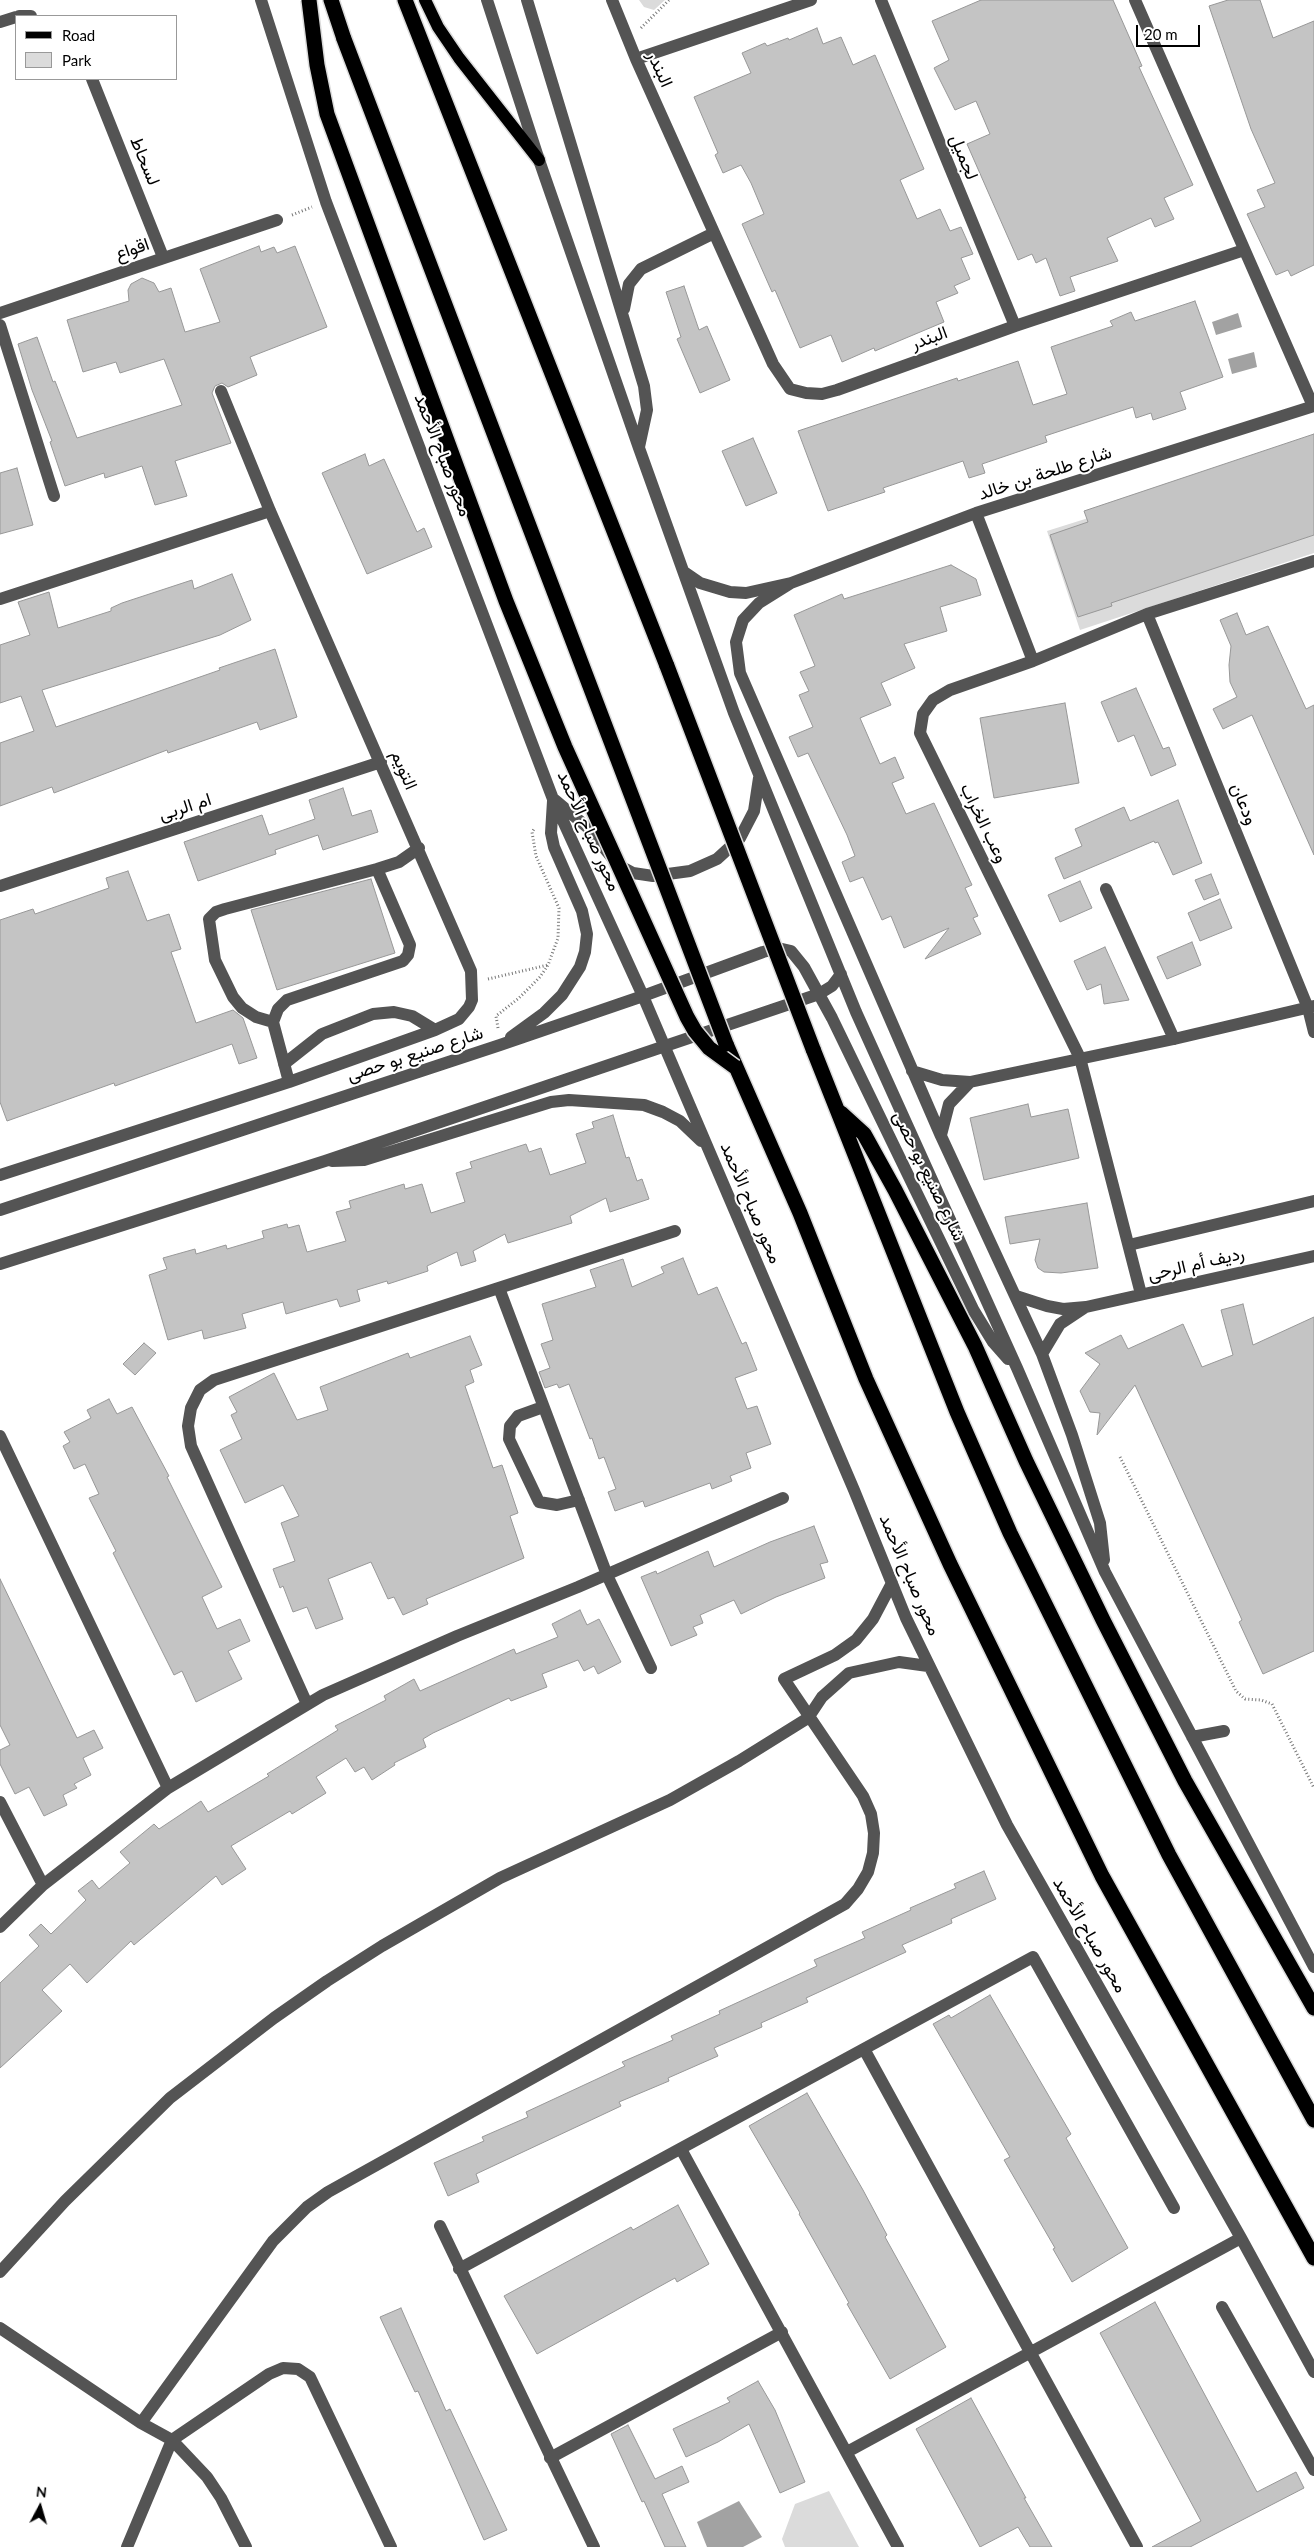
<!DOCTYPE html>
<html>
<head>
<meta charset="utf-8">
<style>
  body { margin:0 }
  #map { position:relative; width:1314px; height:2547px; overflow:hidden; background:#fff; font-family:Lato,sans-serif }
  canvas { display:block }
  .legend { position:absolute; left:15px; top:15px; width:162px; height:65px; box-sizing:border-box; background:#fff; border:1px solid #999; margin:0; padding:6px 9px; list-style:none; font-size:15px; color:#000 }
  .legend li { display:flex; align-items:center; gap:10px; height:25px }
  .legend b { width:25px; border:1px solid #999 }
  .north { position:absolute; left:15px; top:2482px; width:50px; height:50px; -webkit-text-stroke:4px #fff; paint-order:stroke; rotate:6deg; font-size:14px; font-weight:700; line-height:20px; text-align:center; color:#000 }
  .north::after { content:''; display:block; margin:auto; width:18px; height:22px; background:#000; clip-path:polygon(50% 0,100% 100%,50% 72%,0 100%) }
  .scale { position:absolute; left:1136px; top:25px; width:64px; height:22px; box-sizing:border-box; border:2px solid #000; border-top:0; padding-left:6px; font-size:15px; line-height:18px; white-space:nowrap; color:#000; -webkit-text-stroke:4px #fff; paint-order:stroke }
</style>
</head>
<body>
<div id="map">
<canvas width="1314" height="2547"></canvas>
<ul class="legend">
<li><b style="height:6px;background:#000"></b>Road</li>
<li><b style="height:14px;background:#dbdbdb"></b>Park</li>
</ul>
<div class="north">N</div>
<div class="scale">20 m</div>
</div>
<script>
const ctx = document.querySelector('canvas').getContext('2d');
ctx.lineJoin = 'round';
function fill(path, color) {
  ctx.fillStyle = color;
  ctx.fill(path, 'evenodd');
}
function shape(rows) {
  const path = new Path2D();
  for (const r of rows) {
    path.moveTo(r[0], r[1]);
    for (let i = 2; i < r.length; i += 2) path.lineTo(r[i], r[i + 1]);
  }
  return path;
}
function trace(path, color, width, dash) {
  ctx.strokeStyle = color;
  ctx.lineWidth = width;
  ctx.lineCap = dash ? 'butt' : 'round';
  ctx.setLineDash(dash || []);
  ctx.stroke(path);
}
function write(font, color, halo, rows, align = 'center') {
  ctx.font = font + ' Lato,Vazirmatn,sans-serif';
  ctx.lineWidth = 4;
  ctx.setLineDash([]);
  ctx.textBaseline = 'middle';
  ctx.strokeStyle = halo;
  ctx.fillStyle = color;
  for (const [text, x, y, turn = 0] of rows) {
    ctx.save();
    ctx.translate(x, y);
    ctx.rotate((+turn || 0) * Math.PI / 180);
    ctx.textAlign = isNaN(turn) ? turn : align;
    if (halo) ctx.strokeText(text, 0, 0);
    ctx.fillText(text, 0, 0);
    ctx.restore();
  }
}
fill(shape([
  [639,0,665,0,654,10,644,7],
  [1314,447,1314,553,1080,630,1047,531],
  [829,2491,859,2547,785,2547,782,2539,795,2504]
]), '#dbdbdb');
fill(shape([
  [1238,313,1242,327,1216,335,1212,322],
  [1254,352,1257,367,1232,374,1228,359],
  [739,2501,762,2537,743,2547,707,2547,697,2522]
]), '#a2a2a2');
const building = shape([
  [981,0,1113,0,1142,66,1139,67,1193,185,1164,198,1174,219,1155,227,1151,218,1107,238,1118,261,1070,277,1075,291,1060,296,1046,258,1036,263,1032,254,1018,260,967,144,990,134,976,101,955,110,934,68,949,60,932,21,981,0],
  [1228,0,1260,0,1273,38,1314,21,1314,265,1291,276,1288,270,1276,275,1247,214,1265,207,1257,190,1275,183,1251,129,1209,6,1228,0],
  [817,28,823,44,841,37,853,65,875,55,924,169,900,180,917,219,940,209,950,231,961,227,973,254,961,258,970,279,954,286,958,293,936,302,944,322,875,351,874,348,842,362,831,335,800,348,775,290,772,292,742,224,764,214,751,183,741,165,723,173,715,155,718,153,694,97,751,73,742,53,765,43,767,46,788,38,789,40,817,28],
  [259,246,261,252,274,247,277,253,295,246,327,327,250,357,257,375,228,387,222,383,215,386,212,393,231,443,175,461,187,496,155,505,142,466,105,478,104,473,65,486,50,442,52,441,32,390,18,344,37,337,53,382,55,381,77,438,182,405,164,359,120,373,116,362,83,372,67,320,129,301,128,290,131,284,142,278,154,283,159,292,171,288,185,332,220,322,200,269,259,246],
  [684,286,699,330,707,326,730,380,700,393,677,339,681,337,666,292,684,286],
  [1195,301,1223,377,1180,392,1186,409,1153,420,1151,413,1136,418,1133,407,1045,436,1047,442,982,464,985,473,969,478,963,461,883,488,885,492,828,511,798,431,957,378,958,381,1018,361,1033,405,1067,394,1051,347,1113,326,1110,321,1131,312,1135,321,1195,301],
  [1314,434,1314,535,1111,603,1112,606,1078,617,1050,535,1088,522,1084,511,1314,434],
  [753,438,777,493,746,506,722,451,753,438],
  [365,454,369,466,384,459,417,532,424,528,432,547,367,574,322,473,365,454],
  [17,468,33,525,0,534,0,473,17,468],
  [951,565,976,579,981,595,940,607,947,631,904,644,915,668,881,683,891,705,860,718,880,764,895,757,904,778,892,783,906,814,934,803,972,885,965,888,978,916,973,918,981,934,925,959,949,928,904,948,891,916,882,920,863,877,850,882,842,862,855,856,847,835,808,753,798,757,789,737,813,727,799,695,809,691,800,672,815,666,794,615,842,594,844,599,951,565],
  [232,574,251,620,220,635,42,690,56,727,220,670,219,668,275,649,297,717,260,730,257,722,168,753,167,750,54,793,52,787,0,806,0,743,34,731,21,696,0,703,0,645,30,635,18,602,49,592,58,628,111,611,111,608,122,603,192,580,194,589,232,574],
  [1237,613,1246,635,1268,626,1306,709,1314,705,1314,855,1252,715,1223,729,1213,709,1237,697,1230,682,1229,665,1231,646,1220,620,1237,613],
  [1136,688,1163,749,1169,747,1176,765,1151,776,1134,735,1118,742,1101,702,1136,688],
  [1065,703,1079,783,994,798,980,718,1065,703],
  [343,788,352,816,371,810,378,832,323,850,318,835,275,850,276,854,198,881,184,842,262,815,269,835,315,819,309,800,343,788],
  [1178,800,1202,863,1173,875,1158,842,1155,843,1154,841,1064,879,1055,858,1082,846,1075,829,1124,807,1130,821,1178,800],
  [128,871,147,921,169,914,181,949,171,952,196,1023,233,1010,243,1018,257,1058,239,1064,232,1044,115,1086,114,1083,7,1121,0,1102,0,920,33,909,35,914,109,888,106,878,128,871],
  [1211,874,1219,894,1204,900,1195,880,1211,874],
  [371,879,395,953,277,990,251,910,371,879],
  [1080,881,1092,908,1060,922,1048,895,1080,881],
  [1220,899,1232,928,1200,941,1188,913,1220,899],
  [1192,942,1201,965,1167,979,1157,957,1192,942],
  [1105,947,1129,1000,1104,1004,1101,984,1087,990,1074,961,1105,947],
  [1028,1104,1031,1117,1068,1109,1079,1158,984,1180,970,1118,1028,1104],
  [613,1115,626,1158,629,1157,637,1181,642,1179,649,1199,610,1212,606,1198,570,1216,572,1223,508,1243,505,1234,473,1251,476,1261,461,1266,457,1252,427,1266,428,1271,388,1284,387,1281,357,1290,360,1301,340,1307,337,1299,286,1314,283,1302,242,1314,246,1328,204,1339,202,1330,168,1340,149,1275,167,1269,163,1258,195,1249,196,1254,226,1245,227,1249,264,1238,262,1231,287,1224,288,1228,299,1225,307,1252,346,1241,336,1212,351,1208,349,1201,404,1184,405,1189,422,1184,431,1213,465,1202,456,1173,472,1168,470,1162,526,1144,529,1152,541,1148,550,1175,586,1163,576,1134,594,1128,592,1122,613,1115],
  [1087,1203,1098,1268,1061,1273,1044,1272,1038,1268,1035,1260,1040,1239,1010,1244,1005,1217,1087,1203],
  [683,1258,698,1295,717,1287,742,1344,746,1342,757,1370,735,1378,747,1409,757,1406,771,1444,746,1453,751,1468,730,1476,732,1481,712,1489,710,1483,645,1507,643,1501,615,1511,608,1492,616,1489,604,1457,599,1459,592,1438,590,1439,569,1384,559,1388,557,1384,545,1388,539,1372,550,1368,541,1344,553,1340,542,1304,596,1287,590,1270,623,1259,632,1287,664,1273,661,1267,683,1258],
  [1243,1304,1253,1345,1314,1317,1314,1651,1263,1674,1239,1622,1242,1620,1135,1385,1097,1435,1100,1413,1090,1412,1080,1391,1100,1364,1085,1353,1121,1335,1128,1349,1183,1324,1202,1367,1233,1355,1221,1310,1243,1304],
  [470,1336,482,1365,470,1370,474,1382,465,1386,493,1468,502,1465,518,1513,510,1516,524,1558,426,1599,428,1604,403,1615,394,1597,388,1599,371,1562,328,1579,343,1619,316,1629,307,1607,293,1612,283,1586,280,1588,273,1569,295,1561,281,1523,299,1516,283,1485,245,1503,220,1450,242,1439,231,1415,237,1412,229,1397,274,1373,297,1420,328,1410,320,1387,408,1353,410,1358,470,1336],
  [144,1343,156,1353,135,1375,123,1364,144,1343],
  [109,1399,117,1414,132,1407,169,1476,167,1477,222,1587,202,1597,217,1629,240,1619,250,1641,228,1651,242,1679,196,1702,182,1671,174,1675,113,1553,116,1551,89,1498,99,1494,85,1464,74,1469,63,1446,70,1442,64,1432,91,1418,87,1410,109,1399],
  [814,1526,828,1562,820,1564,825,1578,776,1597,741,1614,734,1600,700,1615,703,1623,693,1627,697,1635,671,1646,641,1577,656,1571,657,1574,708,1551,714,1567,770,1542,814,1526],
  [0,1579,77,1738,94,1730,103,1748,83,1758,91,1775,74,1784,77,1788,63,1795,67,1805,44,1816,29,1787,15,1794,0,1764,0,1750,10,1745,0,1725,0,1579],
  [580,1610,587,1625,599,1619,621,1662,598,1674,594,1666,584,1671,578,1660,542,1674,547,1687,511,1701,509,1698,433,1733,423,1739,426,1747,394,1763,395,1765,372,1780,364,1767,355,1772,346,1758,316,1777,326,1793,292,1814,290,1811,231,1846,246,1869,222,1885,216,1876,134,1945,131,1941,87,1983,70,1964,42,1990,62,2011,0,2068,0,1983,39,1946,29,1935,41,1924,51,1934,86,1900,78,1891,92,1880,99,1889,130,1863,120,1852,154,1824,159,1829,201,1801,208,1812,269,1776,267,1774,338,1730,335,1726,386,1700,384,1696,414,1679,420,1691,514,1649,516,1654,558,1637,552,1624,580,1610],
  [984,1871,996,1899,951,1919,952,1923,902,1945,906,1952,806,1998,808,2002,761,2023,762,2027,714,2048,718,2056,668,2078,669,2081,619,2102,621,2106,476,2174,479,2182,448,2196,434,2163,484,2141,482,2137,528,2117,526,2112,625,2066,622,2062,673,2040,671,2036,720,2014,719,2011,817,1966,814,1960,865,1938,862,1932,911,1910,910,1908,956,1888,954,1884,984,1871],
  [990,1995,1071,2134,1066,2138,1128,2248,1072,2282,1053,2249,1055,2248,1004,2160,1010,2157,933,2024,949,2015,951,2018,990,1995],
  [807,2093,863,2190,887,2235,885,2237,946,2347,890,2379,847,2304,849,2303,799,2214,800,2213,749,2126,807,2093],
  [678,2205,709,2264,677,2282,675,2278,537,2354,504,2296,631,2227,633,2230,678,2205],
  [1155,2302,1257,2492,1296,2472,1304,2488,1190,2547,1152,2547,1201,2521,1100,2333,1155,2302],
  [401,2308,446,2411,450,2409,507,2530,484,2540,418,2391,415,2392,380,2317,401,2308],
  [758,2381,775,2410,805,2482,780,2493,749,2424,718,2442,686,2457,673,2429,730,2402,727,2398,758,2381],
  [971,2398,1026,2498,1024,2498,1052,2547,1030,2547,1018,2527,980,2547,965,2519,916,2429,971,2398],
  [628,2425,655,2479,682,2466,689,2482,662,2494,686,2547,665,2547,644,2501,642,2502,611,2434,628,2425]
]);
fill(building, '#c4c4c4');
trace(building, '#989898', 1);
const major = shape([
  [425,0,438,27,459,58,539,160]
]);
const highway = shape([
  [331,0,344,39],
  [405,0,667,666],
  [726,1044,800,1213,866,1379,950,1564,1102,1876,1314,2258],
  [813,1049,957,1412,1010,1533,1169,1855,1314,2120],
  [841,1113,864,1134,895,1190,975,1346,1026,1461,1103,1620,1185,1781,1314,2008]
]);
trace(major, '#dbdbdb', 15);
trace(highway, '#dbdbdb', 18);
trace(shape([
  [641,28,669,0],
  [292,215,312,207],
  [488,979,548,965],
  [498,1028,496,1016,519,998,540,977,548,965,558,938,559,908,536,856,532,832,534,829],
  [1120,1457,1236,1691,1245,1699,1261,1700,1272,1704,1314,1788]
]), '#767676', 3, [1, 2.5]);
trace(shape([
  [261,0,326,202,553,799,643,996,854,1490,906,1618,1007,1825,1241,2238,1314,2372],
  [487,0,539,160,639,448,734,713,856,1012,1017,1368,1105,1572,1314,1967],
  [527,0,644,386,647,410,639,447],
  [612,0,636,59,773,364,790,389,806,393,822,394,837,390,1015,326,1244,250],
  [881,0,1015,326],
  [1135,0,1313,406],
  [19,16,31,16],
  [0,22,16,17],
  [636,59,811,0],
  [92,79,163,257],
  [624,309,629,284,641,269,714,233],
  [0,313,277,220],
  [0,325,54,496],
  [976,513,1033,661],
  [684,572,700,583,730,592,746,593,791,583,976,513,1314,406],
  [791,583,759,603,743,620,736,642,740,673,941,1136,1042,1354,1072,1435,1100,1523,1104,1560],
  [0,599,270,511],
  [1147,614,1308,1008,1314,1032],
  [555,800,587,827,618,865,633,873,653,876,690,871,717,859,740,838,754,811,759,778],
  [0,886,381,762],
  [1106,889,1174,1039],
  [273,1022,278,1009,287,1000,403,961,408,955,410,945,377,869],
  [511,1037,544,1013,562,995,580,967,585,952,587,934,582,911,554,847,551,833,553,801],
  [284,1064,322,1034,373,1014,394,1012,412,1016,435,1030],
  [912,1071,942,1080,970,1082,1174,1039,1314,1006],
  [289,1082,273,1022,256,1017,242,1008,233,997,215,960,209,919,216,912,225,909,377,869,399,862,419,848],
  [941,1135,949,1104,970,1082],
  [332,1161,364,1160,551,1102,569,1100,644,1105,663,1112,680,1121,701,1141],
  [0,1175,289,1082,435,1030,459,1019,469,1007,472,1000,471,971,270,511,221,391],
  [0,1210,500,1045,643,996,763,952,778,948,791,951,804,967,832,1018,974,1311,993,1342,1008,1359],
  [1129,1245,1314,1201],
  [0,1264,325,1161,819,994,832,986,841,974],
  [499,1288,607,1575,651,1668],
  [1141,1294,1080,1058,920,733,923,714,933,700,950,690,1033,661,1147,614,1314,561],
  [1016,1296,1047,1306,1063,1309,1086,1307,1314,1256],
  [1042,1354,1060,1324,1084,1308],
  [543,1407,518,1416,510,1426,509,1439,539,1502,557,1505,579,1500],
  [0,1436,168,1788],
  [307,1704,191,1446,188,1426,191,1408,200,1390,214,1380,675,1231],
  [1192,1737,1224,1731],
  [0,1802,43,1885],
  [0,1927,43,1885,168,1788,323,1695,457,1636,578,1587,783,1498],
  [864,2049,1137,2547],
  [681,2149,898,2547],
  [440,2226,594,2547],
  [459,2269,1033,1957,1174,2208],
  [0,2272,65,2201,170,2098,274,2018,327,1981,382,1946,500,1878,670,1800,739,1761,808,1718,822,1697,849,1673,899,1662,928,1666],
  [1222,2307,1314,2470],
  [0,2328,141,2423,172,2440,207,2477,221,2498,246,2547],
  [141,2423,273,2241,307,2207,328,2192,845,1904,858,1889,868,1872,873,1853,874,1833,871,1814,863,1796,784,1679,835,1655,856,1640,873,1619,892,1583],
  [847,2452,1241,2238],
  [550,2458,782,2332],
  [127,2547,172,2440,269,2374,283,2368,298,2369,310,2377,391,2547]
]), '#545454', 12);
trace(major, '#000', 12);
trace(highway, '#000', 15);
const highwayBridge = shape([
  [309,0,317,65,327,114,506,601,565,747,687,1017,695,1031,709,1048,735,1067],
  [344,39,726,1044],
  [667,666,813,1049]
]);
trace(highwayBridge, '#dbdbdb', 18, []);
trace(highwayBridge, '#000', 15);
write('18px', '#000', '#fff', [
  ["البندر",660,69,66],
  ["لجميل",964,157,68],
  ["لسحاط",145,161,68],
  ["اقواع",132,249,-19],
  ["البندر",929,338,-20],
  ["محور صباح الأحمد",443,455,69],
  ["شارع طلحة بن خالد",1045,473,-18],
  ["التويم",404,770,67],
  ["ودعان",1244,804,68],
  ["ام الربى",185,807,-18],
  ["وعب الخراب",984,823,64],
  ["محور صباح الأحمد",589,831,66],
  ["شارع صنيع بو حصى",415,1054,-18],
  ["شارع صنيع بو حصى",929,1176,64],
  ["محور صباح الأحمد",751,1203,67],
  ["رديف أم الرحى",1196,1264,-13],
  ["محور صباح الأحمد",910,1575,67],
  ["محور صباح الأحمد",1090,1935,60]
]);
</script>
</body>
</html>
